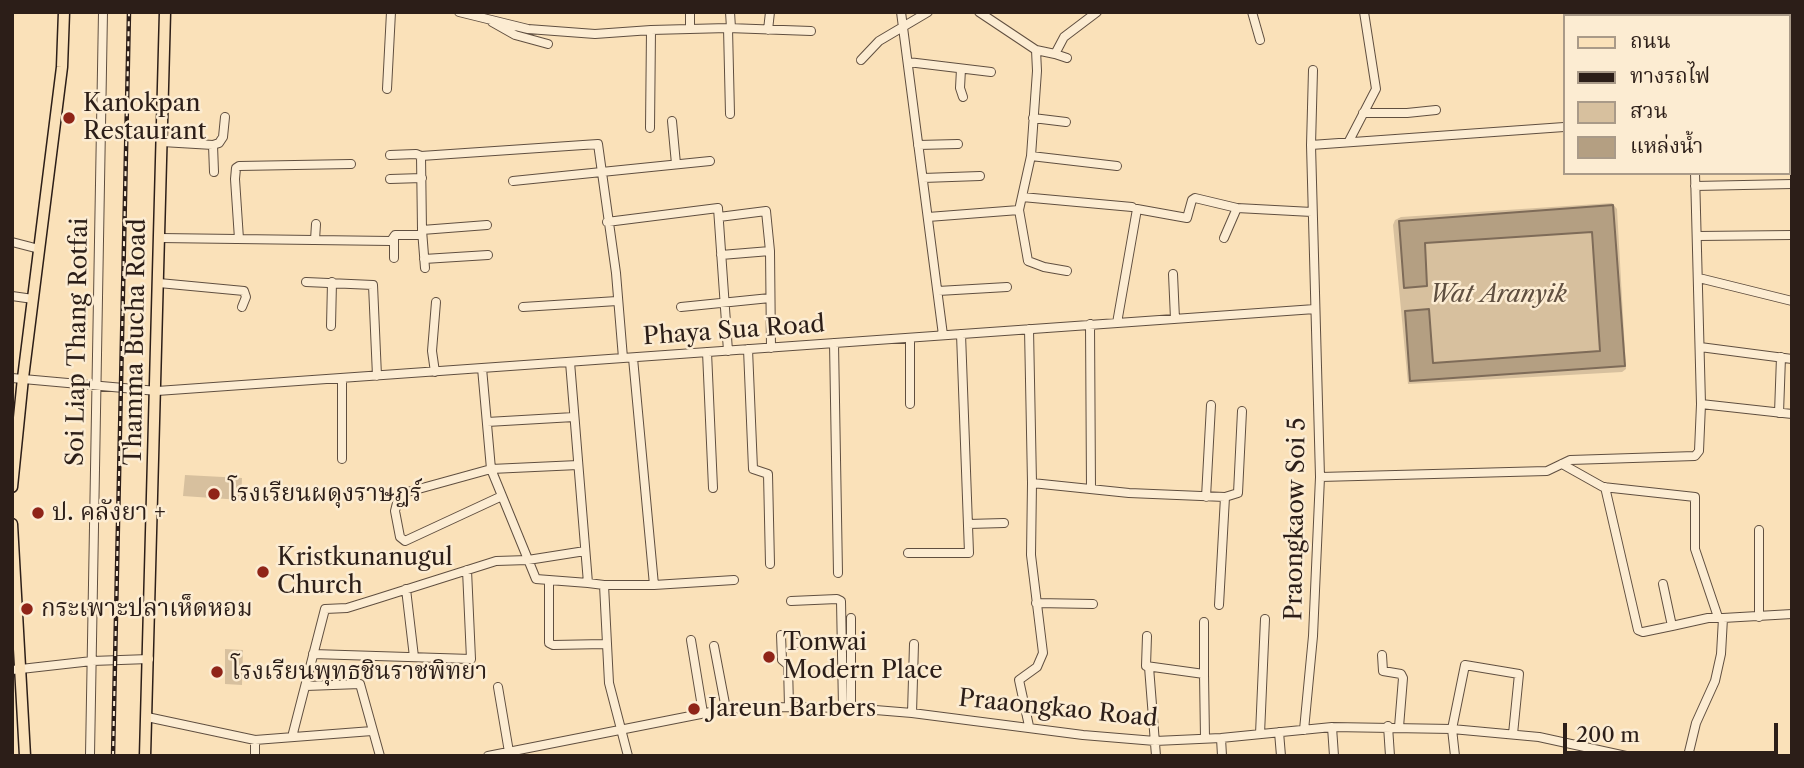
<!DOCTYPE html>
<html>
<head>
<meta charset="utf-8">
<style>
  body { margin:0 }
  #map { position:relative; width:1804px; height:768px; overflow:hidden; background:#fae1b9; font-family:"Libre Caslon Text","Noto Serif Thai",serif }
  canvas { display:block }
  .frame { position:absolute; inset:0; border:14px solid #2c1e18; pointer-events:none }
  .legend { position:absolute; left:1563px; top:14px; width:228px; height:161px; box-sizing:border-box; background:#fcecd2; border:2px solid #a99a88; margin:0; padding:9px 12px; list-style:none; font-size:21px; color:#2c1e18 }
  .legend li { display:flex; align-items:center; gap:14px; height:35px }
  .legend b { width:35px; border:2px solid #a99a88 }
  .scale { position:absolute; left:1563px; top:723px; width:215px; height:32px; box-sizing:border-box; border:4px solid #2c1e18; border-top:0; padding-left:9px; font-size:21px; line-height:24px; white-space:nowrap; color:#2c1e18; -webkit-text-stroke:5px #fcecd2; paint-order:stroke }
</style>
</head>
<body>
<div id="map">
<canvas width="1804" height="768"></canvas>
<div class="frame"></div>
<ul class="legend">
<li><b style="height:9px;background:#fae1b9"></b>ถนน</li>
<li><b style="height:9px;background:#2c1e18"></b>ทางรถไฟ</li>
<li><b style="height:19px;background:#d7c09e"></b>สวน</li>
<li><b style="height:19px;background:#b49f82"></b>แหล่งน้ำ</li>
</ul>
<div class="scale">200 m</div>
</div>
<script>
const ctx = document.querySelector('canvas').getContext('2d');
ctx.lineJoin = 'round';
function fill(path, color) {
  ctx.fillStyle = color;
  ctx.fill(path, 'evenodd');
}
function shape(rows) {
  const path = new Path2D();
  for (const r of rows) {
    path.moveTo(r[0], r[1]);
    for (let i = 2; i < r.length; i += 2) path.lineTo(r[i], r[i + 1]);
  }
  return path;
}
function trace(path, color, width, dash) {
  ctx.strokeStyle = color;
  ctx.lineWidth = width;
  ctx.lineCap = dash ? 'butt' : 'round';
  ctx.setLineDash(dash || []);
  ctx.stroke(path);
}
function write(font, color, halo, rows, align = 'center') {
  ctx.font = font + ' "Libre Caslon Text","Noto Serif Thai",serif';
  ctx.lineWidth = 5;
  ctx.setLineDash([]);
  ctx.textBaseline = 'middle';
  ctx.strokeStyle = halo;
  ctx.fillStyle = color;
  for (const [text, x, y, turn = 0] of rows) {
    ctx.save();
    ctx.translate(x, y);
    ctx.rotate((+turn || 0) * Math.PI / 180);
    ctx.textAlign = isNaN(turn) ? turn : align;
    if (halo) ctx.strokeText(text, 0, 0);
    ctx.fillText(text, 0, 0);
    ctx.restore();
  }
}
fill(shape([
  [1612,203,1617,209,1626,369,1622,372,1408,384,1393,225,1395,220,1401,217],
  [185,475,242,478,241,500,183,496],
  [225,649,243,650,242,685,225,684]
]), '#d7c09e');
const water = shape([
  [1613,205,1625,366,1410,381,1405,311,1429,309,1433,363,1600,351,1592,232,1425,243,1427,286,1404,288,1399,221,1613,205]
]);
fill(water, '#b49f82');
trace(water, '#7e6b58', 2);
const minor = shape([
  [459,12,528,29,595,34,651,30,728,28,811,31],
  [690,12,690,29],
  [730,12,731,28],
  [901,12,943,335],
  [979,12,1036,50,1037,71,1031,156,1019,210,1028,261,1044,267,1067,271],
  [1252,12,1260,40],
  [1761,12,1762,16],
  [1788,19,1792,18],
  [492,22,515,35,548,44],
  [728,28,730,114],
  [768,30,770,12],
  [1036,50,1055,54,1064,37,1097,12],
  [1055,54,1067,58],
  [861,60,879,41,928,12],
  [908,62,991,72],
  [961,69,960,88,963,97],
  [387,89,391,12],
  [1788,108,1792,108],
  [1363,113,1407,113,1436,110],
  [1033,118,1066,122],
  [672,121,676,164],
  [650,128,651,30],
  [1349,141,1376,89,1364,12],
  [162,142,213,145,214,172],
  [213,145,219,143,223,137,225,117],
  [918,145,958,144],
  [1311,145,1313,70],
  [390,155,416,154,421,156],
  [1031,156,1117,166],
  [923,178,980,176],
  [390,179,422,178],
  [513,181,710,161],
  [1695,186,1792,184],
  [1022,197,1132,207],
  [719,217,766,211,770,251,771,348],
  [928,217,1019,210],
  [607,222,718,208,728,351],
  [422,230,487,225],
  [1698,236,1792,235],
  [160,238,391,241,395,235,422,235],
  [394,238,394,258],
  [1224,238,1237,208],
  [239,239,235,179,236,168,239,166,351,164],
  [315,240,316,224],
  [12,242,39,249],
  [721,255,770,251],
  [424,259,488,255],
  [425,268,422,230,421,156,598,144,616,273,623,358],
  [1173,274,1175,319],
  [1699,278,1792,301],
  [306,282,373,285,377,376],
  [159,283,244,291,246,297,242,307],
  [938,291,1007,287],
  [12,296,33,299],
  [523,307,617,301],
  [681,307,770,298],
  [1117,323,1137,209,1187,218,1192,200,1195,198,1237,208,1312,212],
  [1090,324,1091,489],
  [331,326,332,282],
  [910,338,910,404],
  [834,343,838,573],
  [1700,347,1792,359],
  [748,349,753,469,768,474,770,564],
  [707,352,713,488],
  [570,362,588,583,604,585,609,683,628,756],
  [482,368,491,469,536,579,588,583],
  [435,372,432,351,436,302],
  [12,378,157,391,1315,309],
  [342,378,342,459],
  [1701,404,1792,414],
  [1779,413,1781,357],
  [487,422,574,417],
  [1562,464,1603,487,1695,497,1695,549,1718,617],
  [1320,477,1547,471,1570,460,1695,456,1699,451,1701,404,1695,173],
  [1032,483,1129,493,1225,497,1238,493,1242,411],
  [1605,487,1638,630,1643,632,1672,626],
  [502,496,405,541,400,537,395,511,398,499,404,493,491,469,578,465],
  [1206,497,1211,405],
  [968,524,1004,523],
  [1759,530,1759,617],
  [908,553,969,553,961,334],
  [549,580,549,643,553,645,605,644],
  [1663,584,1672,626,1708,618,1723,618],
  [604,585,654,585,633,358],
  [654,585,734,580],
  [406,589,414,657],
  [791,601,837,599,841,601,843,708],
  [1036,603,1093,604],
  [1219,605,1225,497],
  [851,618,851,708],
  [781,635,782,660,788,665,789,707],
  [1147,636,1146,666,1204,674,1205,738],
  [691,640,703,713],
  [795,643,843,642],
  [714,646,726,709],
  [313,654,471,659,467,570],
  [1382,655,1383,671,1401,674,1403,678,1399,727],
  [1149,667,1156,756],
  [12,670,92,661,149,659],
  [1204,674,1204,622],
  [306,686,360,684,380,756],
  [498,687,509,752],
  [912,713,914,644],
  [147,717,255,740,372,731],
  [1029,726,1019,680,1037,667,1043,653,1031,555,1032,483,1029,329],
  [1388,726,1390,756],
  [1332,727,1334,756],
  [1304,730,1313,636,1320,477,1311,145,1564,127],
  [1279,732,1281,756],
  [1260,734,1265,619],
  [292,737,325,609,347,608,376,599,496,561,528,560,585,551],
  [1221,738,1222,756],
  [255,740,255,756],
  [90,756,103,12],
  [488,756,726,709,789,707,851,708,912,713,1083,735,1155,741,1221,738,1332,727,1452,729,1539,737,1626,756],
  [1455,756,1452,729,1465,665,1519,674,1513,734],
  [1688,756,1696,723,1715,681,1721,654,1723,618,1792,614]
]);
const major = shape([
  [12,487,23,378,62,67,64,12],
  [12,524,25,756],
  [145,756,165,12]
]);
trace(minor, '#604f40', 10);
trace(major, '#2c1e18', 13);
trace(minor, '#fcecd2', 8);
trace(major, '#fae1b9', 10);
const rail = shape([
  [113,756,129,12]
]);
trace(rail, '#2c1e18', 4.5);
trace(rail, '#fcecd2', 2, [5]);
for (const [x, y, r, color] of [
  [69,118,7,"#8f2418"],
  [214,494,7,"#8f2418"],
  [38,513,7,"#8f2418"],
  [263,572,7,"#8f2418"],
  [27,609,7,"#8f2418"],
  [769,657,7,"#8f2418"],
  [217,672,7,"#8f2418"],
  [694,709,7,"#8f2418"]
]) {
  const dot = new Path2D();
  dot.arc(x, y, r, 0, 2 * Math.PI);
  ctx.fillStyle = color;
  ctx.fill(dot);
  trace(dot, '#fcecd2', 2.5);
}
write('24px', '#2c1e18', '#fcecd2', [
  ["Kanokpan",83,104],
  ["Restaurant",83,132],
  ["โรงเรียนผดุงราษฎร์",228,494],
  ["ป. คลังยา +",52,513],
  ["Kristkunanugul",277,558],
  ["Church",277,586],
  ["กระเพาะปลาเห็ดหอม",41,609],
  ["Tonwai",783,643],
  ["Modern Place",783,671],
  ["โรงเรียนพุทธชินราชพิทยา",231,672],
  ["Jareun Barbers",708,709]
], 'left');
write('italic 24px', '#5f4f40', '#fcecd2', [
  ["Wat Aranyik",1498,295]
]);
write('24px', '#2c1e18', '#fcecd2', [
  ["Phaya Sua Road",734,331,-4],
  ["Soi Liap Thang Rotfai",78,342,-89],
  ["Thamma Bucha Road",136,342,-89],
  ["Praongkaow Soi 5",1296,519,-89],
  ["Praaongkao Road",1058,709,6]
]);
</script>
</body>
</html>
